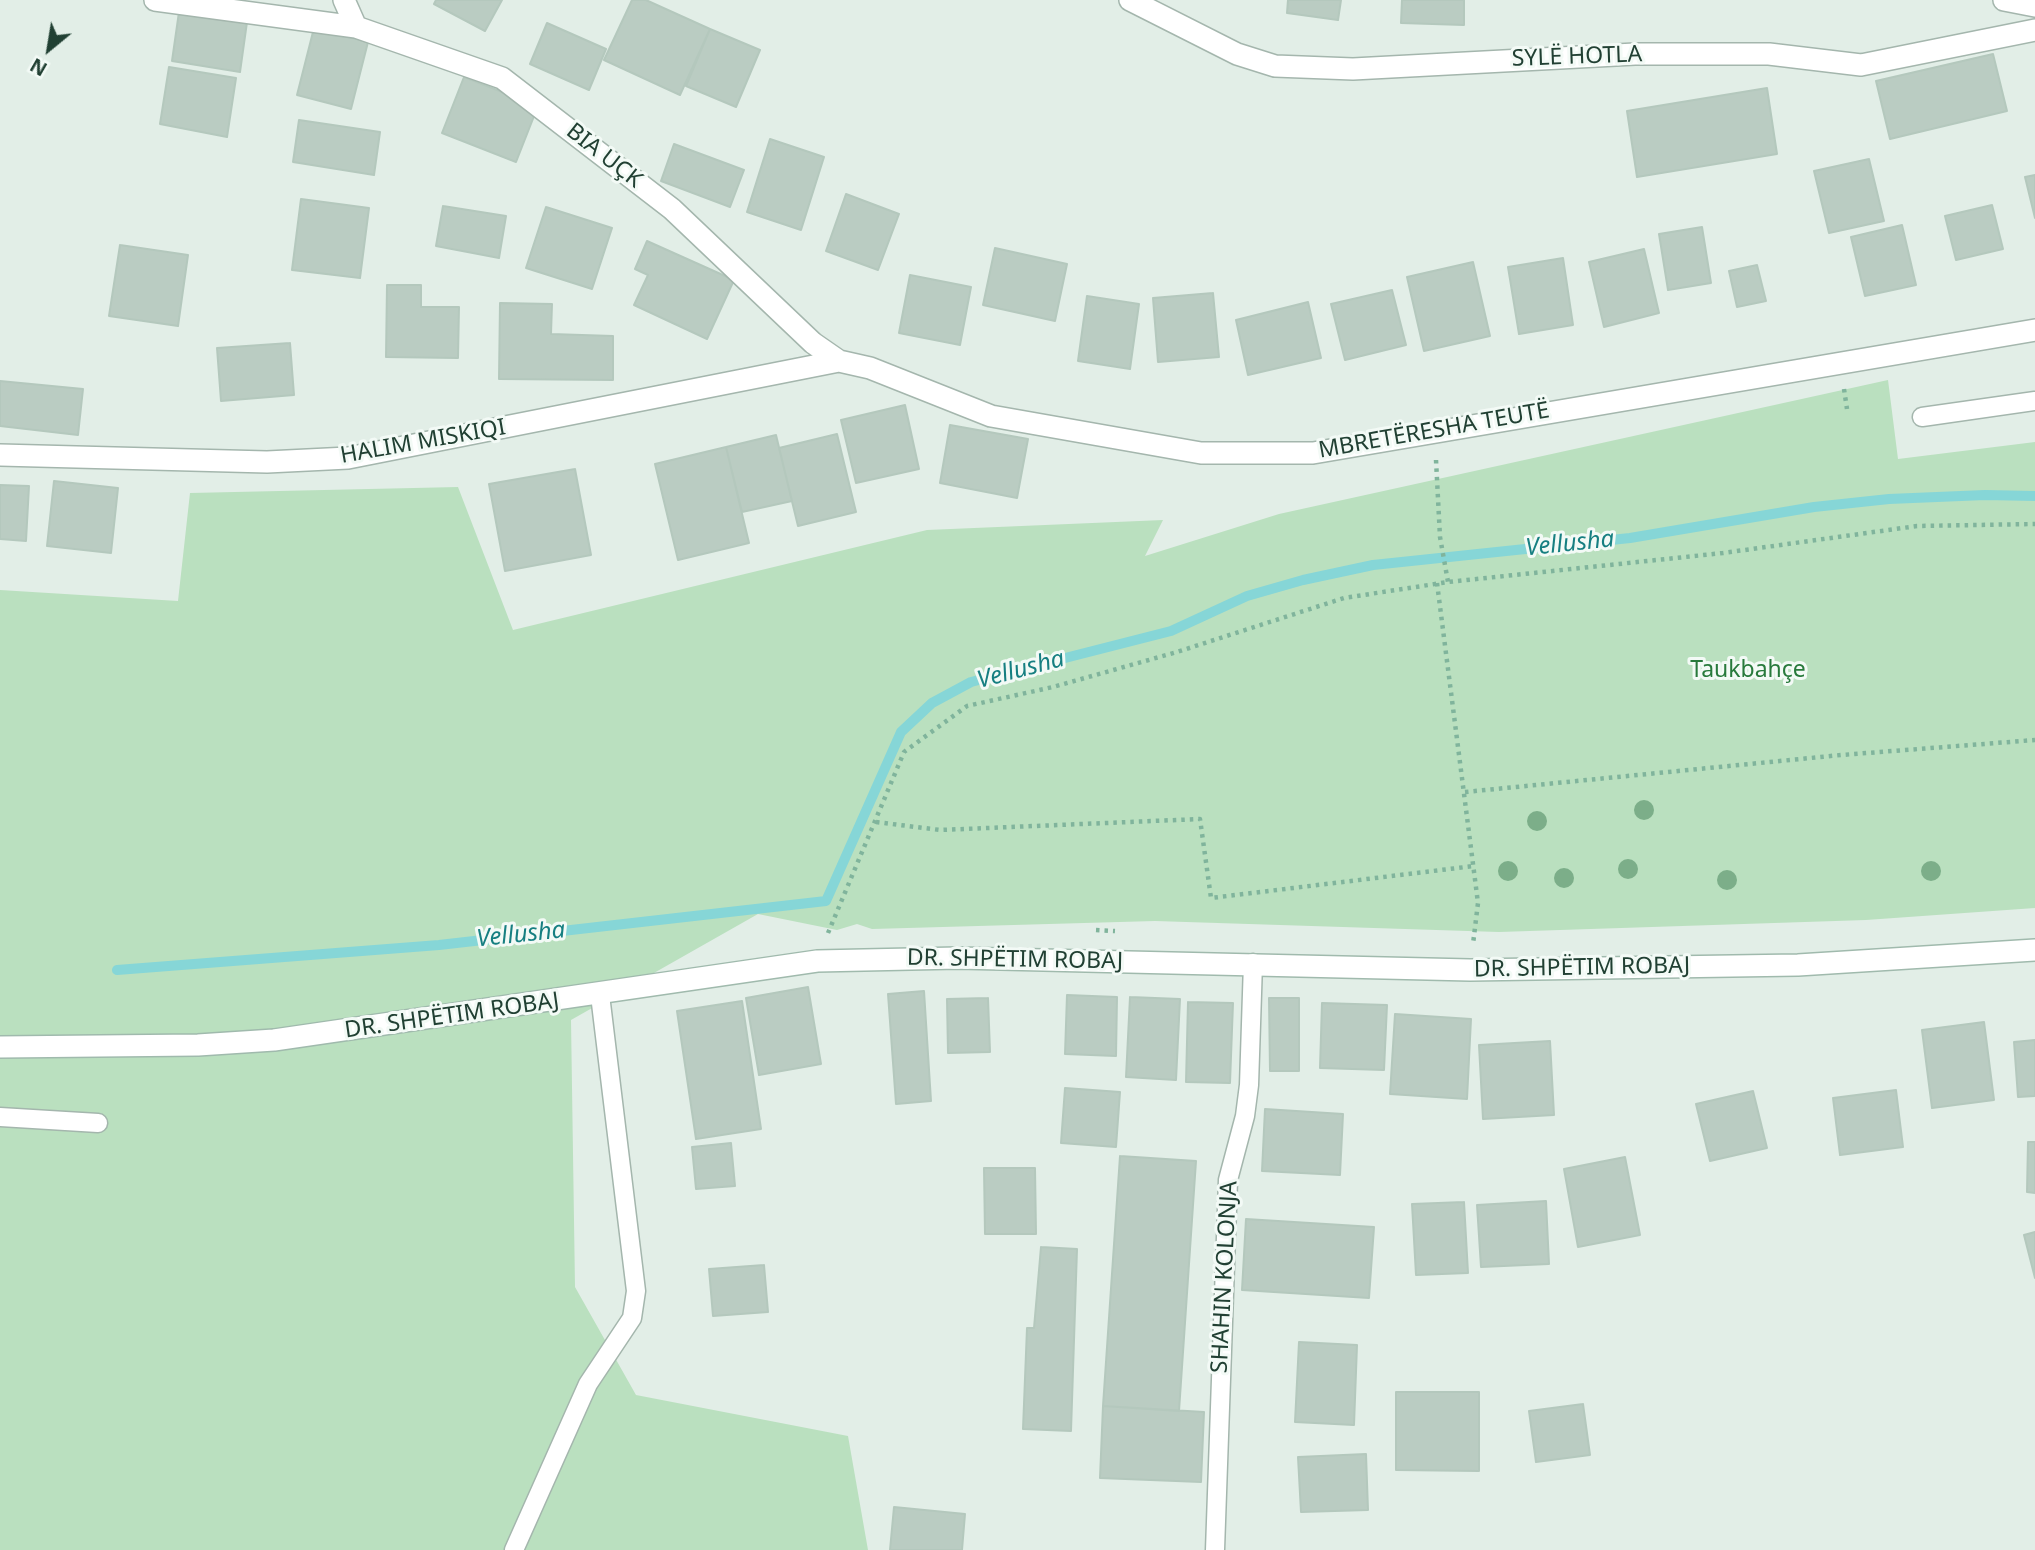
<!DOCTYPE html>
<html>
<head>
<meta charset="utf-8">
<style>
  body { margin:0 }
  #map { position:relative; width:2035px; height:1550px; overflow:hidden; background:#e2eee7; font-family:"Noto Sans",sans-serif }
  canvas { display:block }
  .north { position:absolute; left:14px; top:14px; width:70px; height:70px; -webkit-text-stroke:5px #f3faf6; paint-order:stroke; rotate:210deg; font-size:19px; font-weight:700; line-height:28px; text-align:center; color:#214033 }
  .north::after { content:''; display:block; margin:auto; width:24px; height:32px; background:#214033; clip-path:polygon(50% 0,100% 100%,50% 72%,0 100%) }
</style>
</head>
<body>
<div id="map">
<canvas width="2035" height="1550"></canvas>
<div class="north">N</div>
</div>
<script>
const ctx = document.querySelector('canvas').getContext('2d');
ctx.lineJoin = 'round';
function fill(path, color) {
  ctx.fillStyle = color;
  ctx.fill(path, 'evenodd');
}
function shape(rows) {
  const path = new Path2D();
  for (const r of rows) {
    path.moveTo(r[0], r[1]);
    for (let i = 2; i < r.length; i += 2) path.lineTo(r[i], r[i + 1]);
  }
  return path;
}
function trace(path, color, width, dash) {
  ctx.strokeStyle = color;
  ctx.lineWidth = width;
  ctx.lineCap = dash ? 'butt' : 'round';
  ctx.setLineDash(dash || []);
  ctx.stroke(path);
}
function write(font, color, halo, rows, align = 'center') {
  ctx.font = font + ' "Noto Sans",sans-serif';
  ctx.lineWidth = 6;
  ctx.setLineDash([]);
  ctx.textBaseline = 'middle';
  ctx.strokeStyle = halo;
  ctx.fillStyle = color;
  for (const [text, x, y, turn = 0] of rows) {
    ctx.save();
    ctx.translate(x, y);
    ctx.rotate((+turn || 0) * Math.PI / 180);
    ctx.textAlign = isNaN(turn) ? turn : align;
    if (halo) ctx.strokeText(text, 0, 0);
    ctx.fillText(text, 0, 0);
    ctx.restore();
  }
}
fill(shape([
  [1888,380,1898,459,2035,442,2035,908,1866,920,1499,932,1155,921,872,929,857,924,837,930,758,914,571,1020,575,1287,636,1395,848,1436,868,1550,0,1550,0,590,178,601,190,493,458,487,513,630,927,530,1163,520,1145,556,1279,514]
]), '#bae0bf');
trace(shape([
  [117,970,439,945,826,901,901,732,932,703,971,682,1171,631,1247,596,1303,580,1373,565,1630,538,1814,507,1889,499,1985,495,2035,496]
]), '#86d6d7', 10);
const building = shape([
  [436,0,502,0,485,31,434,4,436,0],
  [632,0,646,0,710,29,680,95,604,60,632,0],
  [1288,0,1341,0,1338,20,1287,13,1288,0],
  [1402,0,1464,0,1464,25,1401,23,1402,0],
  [179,12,247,22,240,72,172,61,179,12],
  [547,23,606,49,589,90,530,64,547,23],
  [314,28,368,42,351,109,297,95,314,28],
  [710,29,760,50,736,107,686,86,710,29],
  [1993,54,2007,111,1890,139,1876,81,1993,54],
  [169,67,236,78,227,137,160,124,169,67],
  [464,77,538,106,516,162,442,133,464,77],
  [1767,88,1777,154,1637,177,1627,111,1767,88],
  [299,120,380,132,374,175,293,162,299,120],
  [770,139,824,157,801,230,747,212,770,139],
  [674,144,744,170,730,207,661,181,674,144],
  [1869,159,1884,221,1829,233,1814,171,1869,159],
  [2035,175,2035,218,2025,177,2035,175],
  [846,194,899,214,878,270,826,251,846,194],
  [301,199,369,208,360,278,292,270,301,199],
  [1992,205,2003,249,1956,260,1945,216,1992,205],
  [443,206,506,216,499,258,436,246,443,206],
  [546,207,612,228,592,289,526,268,546,207],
  [1902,225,1916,285,1865,296,1851,237,1902,225],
  [1702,227,1711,283,1668,290,1659,234,1702,227],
  [647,241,734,280,707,339,634,305,648,275,635,269,647,241],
  [120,245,188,255,178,326,109,316,120,245],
  [995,248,1067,264,1055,321,983,305,995,248],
  [1644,249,1659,313,1604,327,1589,262,1644,249],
  [1563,258,1573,325,1519,334,1508,267,1563,258],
  [1473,262,1490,336,1424,351,1407,277,1473,262],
  [1757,265,1766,301,1737,307,1729,271,1757,265],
  [910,275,971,287,960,345,899,333,910,275],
  [387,285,421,285,421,307,459,307,458,358,386,357,387,285],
  [1392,290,1406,345,1345,360,1331,304,1392,290],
  [1213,293,1219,357,1158,362,1153,298,1213,293],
  [1087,296,1139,304,1130,369,1078,361,1087,296],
  [1308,302,1321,358,1248,375,1236,320,1308,302],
  [500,303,552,304,551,334,613,336,613,380,499,379,500,303],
  [290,343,294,395,221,401,217,348,290,343],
  [0,381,83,389,78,435,0,426,0,381],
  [905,405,919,469,856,483,841,420,905,405],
  [950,425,1028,439,1017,498,940,483,950,425],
  [837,434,856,512,798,526,779,448,837,434],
  [776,435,792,501,742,512,726,447,776,435],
  [726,447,749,543,678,560,655,464,726,447],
  [575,469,591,555,505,571,489,484,575,469],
  [54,481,118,488,111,553,47,546,54,481],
  [0,485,29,486,26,541,0,539,0,485],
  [808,987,821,1064,759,1075,746,998,808,987],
  [924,991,931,1101,896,1104,888,994,924,991],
  [1067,995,1117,997,1116,1056,1065,1054,1067,995],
  [1130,997,1180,999,1176,1080,1126,1077,1130,997],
  [988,998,990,1052,948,1053,947,999,988,998],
  [1269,998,1299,998,1299,1071,1270,1071,1269,998],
  [742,1001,761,1129,696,1139,677,1011,742,1001],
  [1188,1002,1233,1003,1230,1083,1186,1082,1188,1002],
  [1322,1003,1387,1005,1384,1070,1320,1068,1322,1003],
  [1395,1014,1471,1019,1467,1099,1390,1094,1395,1014],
  [1984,1022,1994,1100,1932,1108,1922,1030,1984,1022],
  [2035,1040,2035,1096,2018,1097,2014,1042,2035,1040],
  [1550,1041,1554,1115,1483,1119,1479,1045,1550,1041],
  [1065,1088,1120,1092,1116,1147,1061,1143,1065,1088],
  [1896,1090,1903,1147,1840,1155,1833,1098,1896,1090],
  [1753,1091,1767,1148,1710,1161,1696,1104,1753,1091],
  [1265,1109,1343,1114,1340,1175,1262,1171,1265,1109],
  [2028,1142,2035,1142,2035,1193,2027,1192,2028,1142],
  [731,1143,735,1186,696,1189,692,1147,731,1143],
  [1120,1156,1196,1161,1179,1411,1103,1406,1120,1156],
  [1625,1157,1640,1235,1578,1247,1564,1169,1625,1157],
  [984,1168,1035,1168,1036,1234,985,1234,984,1168],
  [1546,1201,1549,1264,1481,1267,1477,1205,1546,1201],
  [1464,1202,1468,1273,1416,1275,1412,1204,1464,1202],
  [1246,1219,1374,1227,1369,1298,1242,1290,1246,1219],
  [2035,1232,2035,1278,2024,1235,2035,1232],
  [1041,1247,1077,1249,1071,1431,1023,1429,1027,1328,1034,1328,1041,1247],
  [764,1265,768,1312,713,1316,709,1269,764,1265],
  [1299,1342,1357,1345,1354,1425,1295,1422,1299,1342],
  [1396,1392,1479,1392,1479,1471,1396,1470,1396,1392],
  [1583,1404,1590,1455,1536,1462,1529,1411,1583,1404],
  [1103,1406,1204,1412,1201,1482,1100,1478,1103,1406],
  [1366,1454,1368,1510,1301,1512,1298,1457,1366,1454],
  [894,1507,965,1514,962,1550,890,1550,894,1507]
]);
fill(building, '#baccc2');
trace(building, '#b4c8bd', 2);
const lane = shape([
  [1922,417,2035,401],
  [0,1117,98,1123],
  [514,1550,588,1384,632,1318,636,1291,600,995],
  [1215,1550,1228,1180,1245,1116,1249,1085,1253,963]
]);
const street = shape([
  [155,0,356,27,502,78,672,209,813,343,839,361,870,368,991,416,1201,453,1313,453,2035,330],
  [344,0,356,27],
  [1130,0,1237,54,1275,66,1353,69,1635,54,1769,54,1861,65,2035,30],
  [2004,0,2035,6],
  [0,455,267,462,348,458,839,361]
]);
const secondary = shape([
  [0,1047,198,1045,274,1040,817,961,958,958,1470,970,1798,965,2035,950]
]);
trace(lane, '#a4b6ad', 21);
trace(street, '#a4b6ad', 24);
trace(secondary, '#a0baad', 24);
trace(shape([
  [1844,389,1847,409],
  [1436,460,1440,537,1448,582],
  [1437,583,1478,903,1473,944],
  [1465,792,1841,755,2035,740],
  [876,822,940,830,1200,819,1211,898,1474,866],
  [1096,930,1115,931],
  [828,933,904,752,967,706,1053,687,1177,652,1344,598,1448,582,1723,553,1917,526,2035,524]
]), '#80b49c', 4.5, [3.5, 5]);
trace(lane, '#fff', 18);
trace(street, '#fff', 21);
trace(secondary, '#fff', 21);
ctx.fillStyle = '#7cae89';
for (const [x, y] of [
  [1644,810],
  [1537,821],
  [1628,869],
  [1508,871],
  [1931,871],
  [1564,878],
  [1727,880]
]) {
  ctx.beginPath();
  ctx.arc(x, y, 10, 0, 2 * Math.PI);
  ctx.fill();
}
write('23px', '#214033', '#f3faf6', [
  ["SYLË HOTLA",1577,57,-2],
  ["BIA UÇK",604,156,38],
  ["MBRETËRESHA TEUTË",1434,431,-10],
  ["HALIM MISKIQI",423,442,-10],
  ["DR. SHPËTIM ROBAJ",1015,960,1],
  ["DR. SHPËTIM ROBAJ",1582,968,-1],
  ["DR. SHPËTIM ROBAJ",452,1016,-8],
  ["SHAHIN KOLONJA",1225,1277,-87]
]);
write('23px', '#287a3c', '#f3faf6', [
  ["Taukbahçe",1748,670]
]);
write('italic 24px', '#167f81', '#f3faf6', [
  ["Vellusha",1570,544,-6],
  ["Vellusha",1021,670,-15],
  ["Vellusha",521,935,-6]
]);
</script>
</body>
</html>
